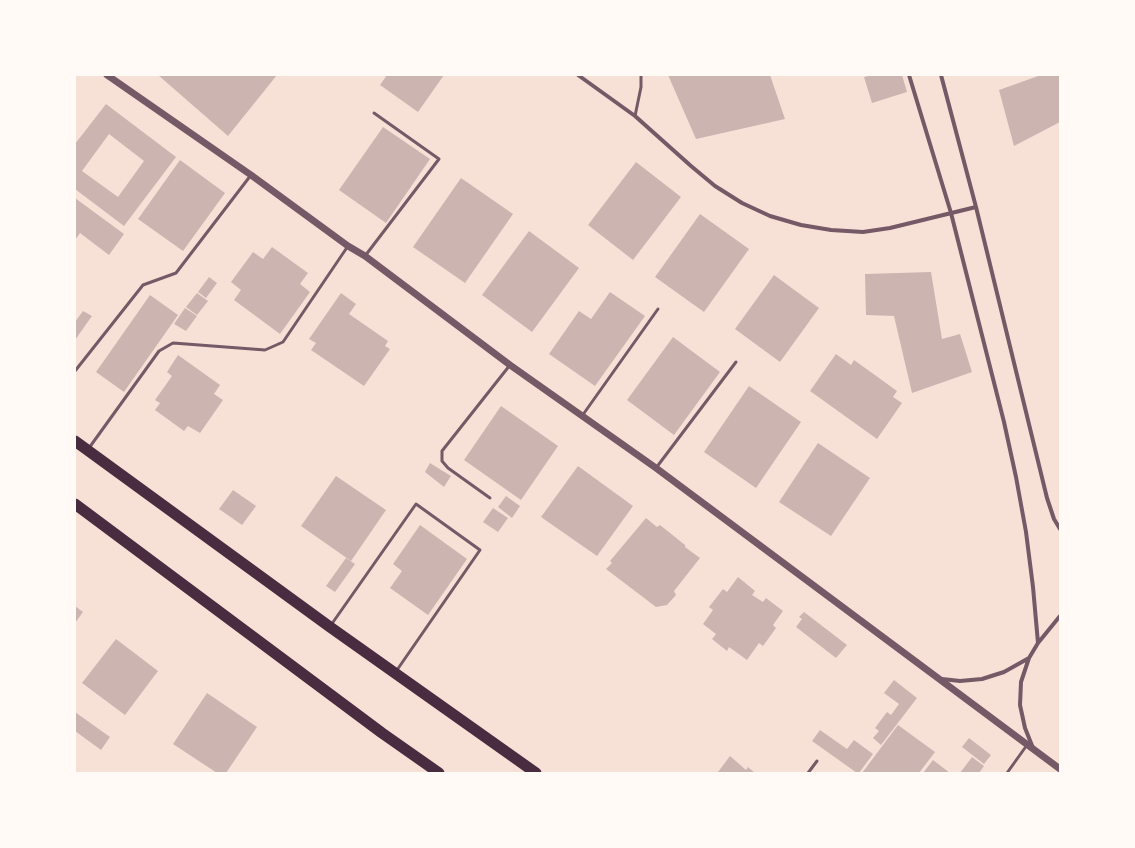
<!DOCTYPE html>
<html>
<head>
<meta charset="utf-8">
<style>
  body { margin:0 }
  #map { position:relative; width:1135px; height:848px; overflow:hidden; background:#f7e1d7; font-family:"Sofia Sans Condensed",sans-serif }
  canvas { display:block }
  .frame { position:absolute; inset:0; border:76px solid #fffaf5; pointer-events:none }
</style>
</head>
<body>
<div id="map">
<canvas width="1135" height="848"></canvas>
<div class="frame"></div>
</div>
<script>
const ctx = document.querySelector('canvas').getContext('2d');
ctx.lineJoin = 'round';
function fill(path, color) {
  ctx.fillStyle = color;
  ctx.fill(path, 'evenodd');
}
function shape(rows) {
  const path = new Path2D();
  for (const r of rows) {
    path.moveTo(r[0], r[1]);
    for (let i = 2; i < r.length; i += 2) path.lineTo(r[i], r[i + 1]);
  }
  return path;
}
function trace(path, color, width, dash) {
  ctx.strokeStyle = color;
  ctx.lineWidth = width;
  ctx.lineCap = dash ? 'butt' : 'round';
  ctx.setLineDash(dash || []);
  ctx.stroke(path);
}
fill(shape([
  [158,75,277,75,228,136],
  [387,75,444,75,418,112,380,85],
  [668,75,770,75,785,119,696,139],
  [872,75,902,75,907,92,872,103,864,77],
  [1041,75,1060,75,1060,122,1014,146,999,90],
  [106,104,176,157,124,226,75,189,75,144],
  [109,134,144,161,118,197,82,171],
  [383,127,430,159,386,223,339,190],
  [180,160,225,193,183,251,138,219],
  [636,162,681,197,633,260,588,225],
  [461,178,513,214,465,283,413,247],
  [75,198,124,234,109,255,80,233,75,240],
  [700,214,749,249,704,312,655,277],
  [529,231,579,268,532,332,482,295],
  [272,247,308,273,300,284,310,292,280,334,234,300,241,290,231,282,253,252,263,259],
  [931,272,942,339,960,334,972,372,912,393,894,316,866,315,865,274],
  [774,275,819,308,780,362,735,329],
  [209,277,217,283,206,298,198,292],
  [610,292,645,316,595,386,549,354,579,311,591,319],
  [197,293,208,301,197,315,186,307],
  [341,293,356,304,349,314,388,341,385,346,390,349,364,386,311,350,316,343,309,339],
  [150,295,178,315,124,392,96,372],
  [185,308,197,316,186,331,174,324],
  [83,311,92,316,75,340,75,322],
  [673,337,720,372,674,435,627,400],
  [836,354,851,365,854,360,897,391,893,397,902,403,877,439,810,391],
  [178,355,220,385,214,394,223,400,200,433,188,426,184,431,155,410,160,403,155,400,172,376,167,372],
  [749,386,801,422,756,488,704,452],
  [501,406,558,446,521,500,464,460],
  [818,443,870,478,831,536,779,502],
  [430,463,451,476,444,487,425,472],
  [578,466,633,506,597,556,541,517],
  [336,476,386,510,351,561,301,526],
  [233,490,256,506,242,525,219,509],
  [506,496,520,506,512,518,498,507],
  [493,508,508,518,498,532,483,522],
  [646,518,657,527,660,525,685,545,685,547,700,558,674,591,676,595,667,605,656,607,606,569,612,563,610,561],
  [420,525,467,559,428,615,390,588,402,571,393,564],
  [346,558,355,564,335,592,326,586],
  [738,577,755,591,752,595,763,602,766,598,783,611,773,625,776,628,763,646,759,643,747,660,729,647,727,651,712,639,716,634,703,624,713,610,709,607,723,589,727,592],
  [75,606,83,612,75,623],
  [804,612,847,645,836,658,796,627,802,619,799,617],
  [116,639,158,671,125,715,82,683],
  [894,680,917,698,881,745,873,738,879,731,875,728,887,712,891,715,899,704,884,693],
  [207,693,257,727,226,773,217,773,173,744],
  [75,712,110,737,101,750,75,731],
  [898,725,935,752,919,773,862,773],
  [820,730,847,749,854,740,873,754,859,773,857,773,812,741],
  [969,738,991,755,984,764,962,747],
  [730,756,746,770,748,767,755,773,718,772],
  [972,757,984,766,979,773,960,773],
  [933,760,950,773,923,773]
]), '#ccb4b1');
trace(shape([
  [635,116,641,87,641,75],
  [365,256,439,159,374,113],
  [75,371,143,285,176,273,251,175],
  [582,416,658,309],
  [89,448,159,351,173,343,265,350,283,342,348,246],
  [656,468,736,362],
  [490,498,448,468,442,461,442,451,510,365],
  [331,625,416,504,480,550,397,670],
  [808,773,817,761],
  [1007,773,1027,745]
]), '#755966', 3);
trace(shape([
  [578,75,635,116,691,166,715,186,742,203,770,216,801,225,831,230,863,232,890,228,976,207],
  [909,75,951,213,1004,422,1016,477,1026,532,1033,587,1038,643],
  [941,75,976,207,1047,498,1054,519,1060,529],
  [942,679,960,681,982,679,1004,672,1029,658],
  [1033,748,1025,728,1020,705,1021,682,1029,658,1038,643,1060,616]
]), '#755966', 4);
trace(shape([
  [107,75,251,175,348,246,365,256,510,365,656,468,1060,769]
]), '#755966', 7);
trace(shape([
  [75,441,330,627,536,773],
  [75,504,382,733,439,773]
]), '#4a2c40', 11);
</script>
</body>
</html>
